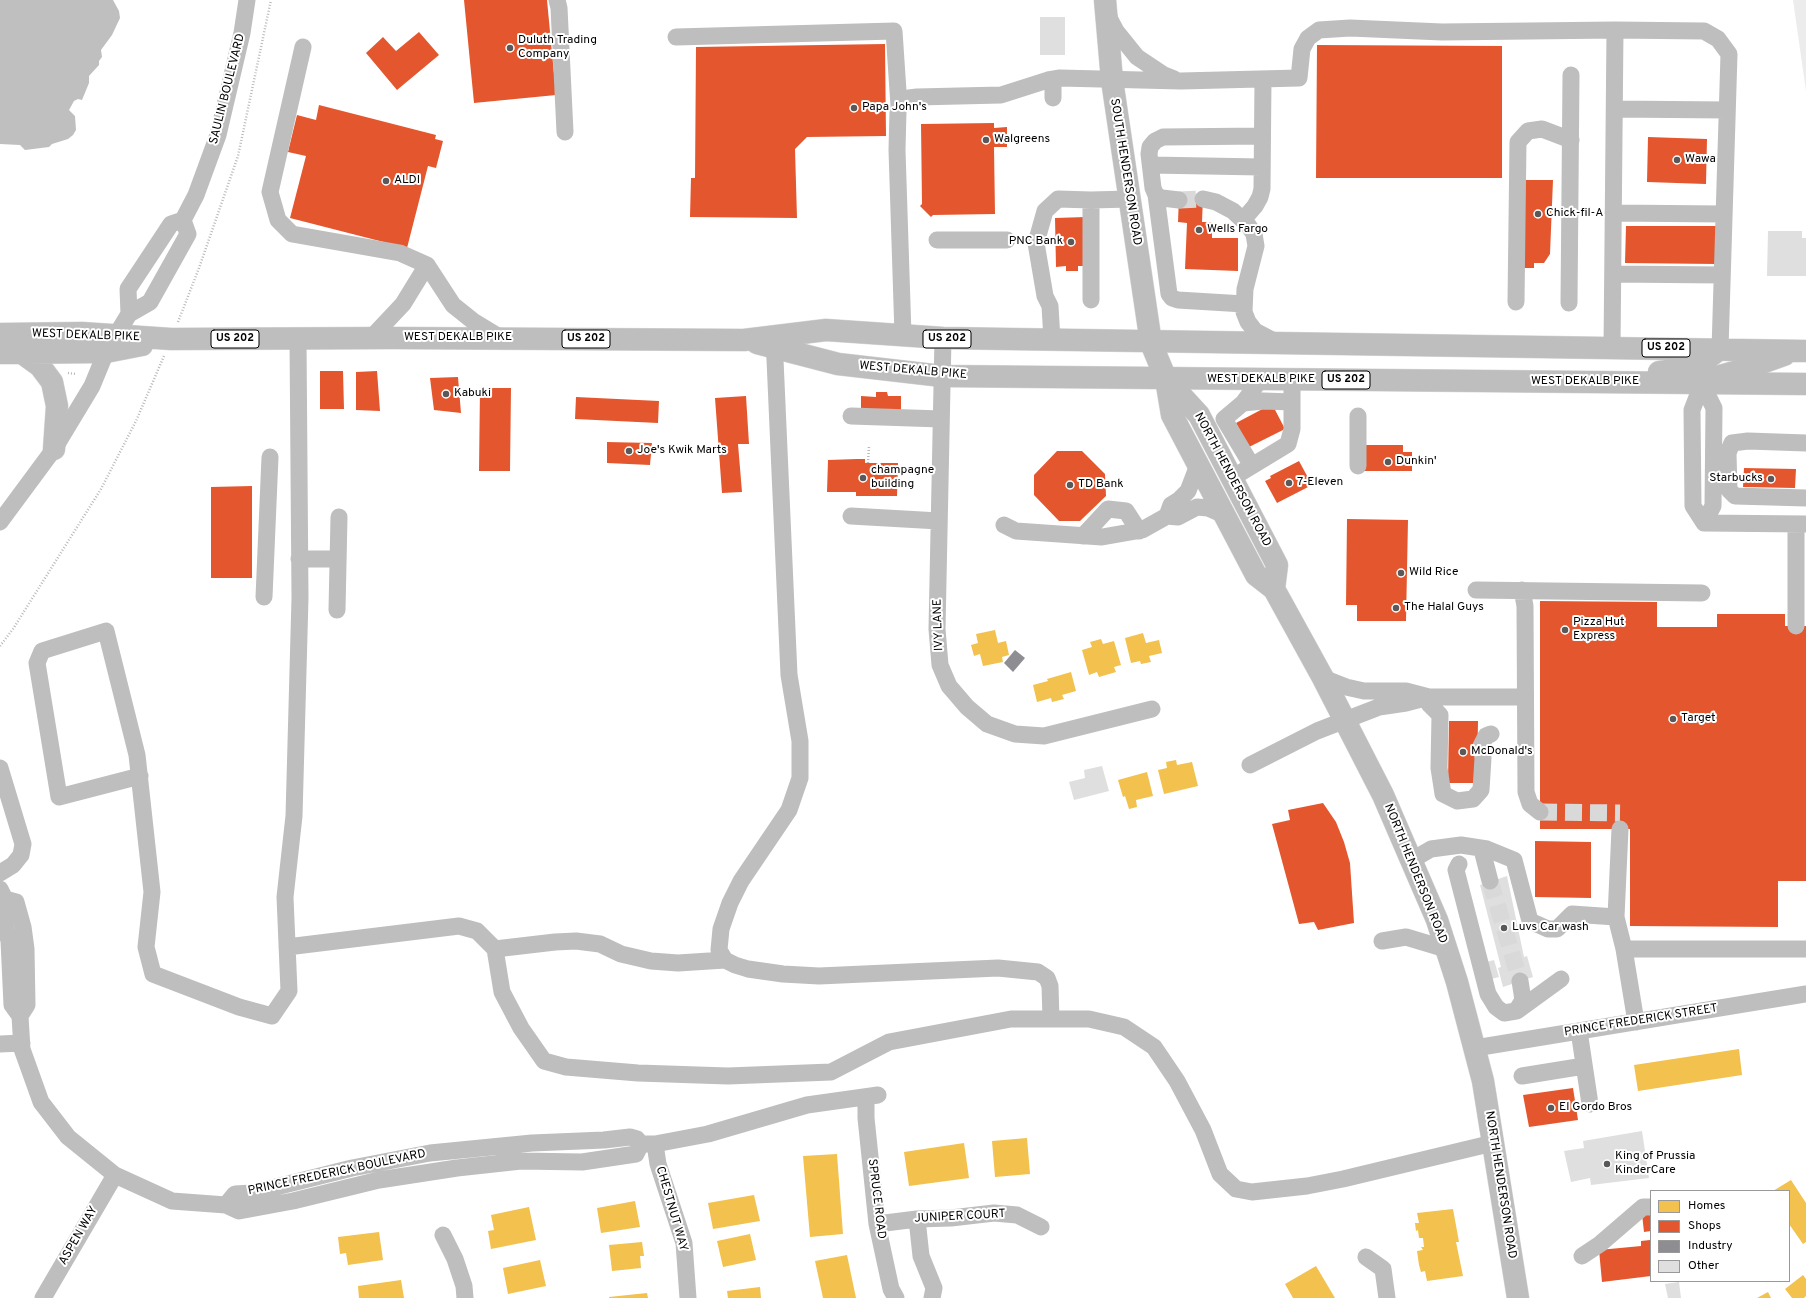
<!DOCTYPE html>
<html>
<head>
<meta charset="utf-8">
<style>
  body { margin:0 }
  #map { position:relative; width:1806px; height:1298px; overflow:hidden; background:#fff; font-family:Overpass,sans-serif }
  canvas { display:block }
  .legend { position:absolute; left:1650px; top:1190px; width:140px; height:92px; box-sizing:border-box; background:#fff; border:1px solid #999; margin:0; padding:5px 7px; list-style:none; font-size:12px; color:#000 }
  .legend li { display:flex; align-items:center; gap:8px; height:20px }
  .legend b { width:20px; border:1px solid #999 }
</style>
</head>
<body>
<div id="map">
<canvas width="1806" height="1298"></canvas>
<ul class="legend">
<li><b style="height:11px;background:#f2c14e"></b>Homes</li>
<li><b style="height:11px;background:#e4572e"></b>Shops</li>
<li><b style="height:11px;background:#8d8d92"></b>Industry</li>
<li><b style="height:11px;background:#dfdfdf"></b>Other</li>
</ul>
</div>
<script>
const ctx = document.querySelector('canvas').getContext('2d');
ctx.lineJoin = 'round';
function fill(path, color) {
  ctx.fillStyle = color;
  ctx.fill(path, 'evenodd');
}
function shape(rows) {
  const path = new Path2D();
  for (const r of rows) {
    path.moveTo(r[0], r[1]);
    for (let i = 2; i < r.length; i += 2) path.lineTo(r[i], r[i + 1]);
  }
  return path;
}
function trace(path, color, width, dash) {
  ctx.strokeStyle = color;
  ctx.lineWidth = width;
  ctx.lineCap = dash ? 'butt' : 'round';
  ctx.setLineDash(dash || []);
  ctx.stroke(path);
}
function write(font, color, halo, rows, align = 'center') {
  ctx.font = font + ' Overpass,sans-serif';
  ctx.lineWidth = 4;
  ctx.setLineDash([]);
  ctx.textBaseline = 'middle';
  ctx.strokeStyle = halo;
  ctx.fillStyle = color;
  for (const [text, x, y, turn = 0] of rows) {
    ctx.save();
    ctx.translate(x, y);
    ctx.rotate((+turn || 0) * Math.PI / 180);
    ctx.textAlign = isNaN(turn) ? turn : align;
    if (halo) ctx.strokeText(text, 0, 0);
    ctx.fillText(text, 0, 0);
    ctx.restore();
  }
}
fill(shape([
  [1793,0,1806,0,1806,91]
]), '#ececec');
fill(shape([
  [0,0,113,0,119,11,120,18,112,35,101,50,102,57,99,61,99,65,89,76,89,83,82,100,78,99,74,101,69,110,75,116,76,130,73,135,68,139,52,144,49,147,25,150,20,145,0,144]
]), '#bfbfbf');
fill(shape([
  [995,630,998,643,1006,641,1009,655,1002,657,1003,662,983,666,980,654,974,656,971,645,978,643,976,634],
  [1143,633,1146,643,1159,640,1162,653,1149,656,1151,662,1141,664,1140,661,1131,663,1125,638],
  [1101,639,1103,644,1114,641,1121,665,1114,667,1116,672,1099,677,1097,672,1089,675,1082,650,1092,647,1090,642],
  [1071,672,1076,691,1062,695,1064,699,1052,702,1051,698,1037,702,1033,685,1048,681,1047,679],
  [1176,760,1177,765,1192,762,1198,786,1164,794,1158,770,1167,768,1166,762],
  [1147,772,1153,796,1136,800,1137,807,1129,809,1125,796,1123,797,1118,780],
  [1739,1049,1742,1075,1638,1091,1634,1065],
  [1027,1138,1030,1174,995,1177,992,1141],
  [964,1143,969,1178,909,1186,904,1152],
  [837,1154,843,1234,810,1237,803,1156],
  [1791,1180,1806,1203,1806,1242,1803,1244,1789,1224,1789,1191,1773,1191],
  [754,1195,760,1221,713,1229,708,1203],
  [635,1201,640,1227,601,1233,597,1208],
  [529,1207,536,1240,491,1249,488,1231,494,1230,491,1215],
  [1453,1209,1459,1242,1456,1242,1463,1276,1427,1281,1425,1271,1421,1272,1419,1265,1417,1251,1423,1250,1421,1247,1424,1247,1423,1238,1419,1238,1418,1230,1416,1231,1415,1223,1419,1223,1417,1213],
  [379,1232,383,1260,348,1265,346,1253,340,1254,338,1237],
  [750,1234,756,1260,723,1267,717,1241],
  [642,1242,644,1256,640,1256,641,1268,612,1271,609,1245],
  [847,1255,856,1298,823,1298,815,1261],
  [540,1260,546,1286,508,1294,503,1268],
  [1316,1266,1335,1298,1293,1298,1285,1284],
  [1803,1275,1806,1279,1806,1296,1804,1298,1792,1298,1785,1289],
  [401,1280,404,1298,359,1298,358,1286],
  [760,1287,761,1298,728,1298,727,1291],
  [1768,1292,1771,1298,1757,1298],
  [647,1293,648,1298,609,1298,609,1297]
]), '#f2c14e');
fill(shape([
  [464,0,547,0,556,95,474,103],
  [419,32,439,55,397,90,366,53,383,37,396,51],
  [885,44,886,136,807,137,795,149,797,218,690,217,691,178,695,178,696,47],
  [1317,45,1502,46,1502,178,1316,178],
  [319,105,436,135,435,139,443,141,436,168,428,166,407,248,290,218,306,156,288,152,297,115,316,120],
  [994,123,994,128,1007,127,1007,147,994,147,995,214,933,215,931,217,920,206,922,204,921,124],
  [1648,137,1707,139,1706,184,1647,182],
  [1524,180,1553,180,1550,254,1544,263,1534,263,1534,268,1522,268],
  [1179,196,1203,197,1202,222,1212,222,1212,238,1238,238,1238,271,1185,269,1187,223,1178,222],
  [1086,217,1087,266,1078,266,1078,271,1066,271,1066,266,1056,267,1055,218],
  [1626,226,1716,226,1716,264,1625,263],
  [320,371,343,371,344,409,320,409],
  [377,371,380,411,356,410,356,372],
  [458,377,461,413,434,410,430,378],
  [480,388,511,388,510,471,479,471],
  [876,392,887,392,888,396,901,396,901,415,861,412,861,396,876,397],
  [746,396,749,444,738,444,742,492,722,493,715,398],
  [576,397,659,401,658,423,575,419],
  [1272,404,1285,429,1249,447,1236,423],
  [607,442,652,443,650,465,607,463],
  [1364,445,1403,445,1403,452,1412,452,1412,471,1364,471],
  [1057,451,1082,451,1105,474,1106,496,1080,521,1059,521,1034,495,1034,475],
  [857,459,865,459,865,463,898,463,897,496,856,496,856,492,827,492,828,460],
  [1299,461,1312,485,1277,503,1265,481,1271,478,1270,476],
  [1744,468,1796,469,1795,488,1743,487],
  [252,486,252,578,211,578,211,487],
  [1347,519,1408,520,1406,621,1357,621,1357,605,1346,605],
  [1540,601,1657,602,1657,627,1717,627,1717,614,1785,614,1785,626,1806,626,1806,881,1778,881,1778,927,1630,926,1630,829,1540,829],
  [1449,721,1478,721,1477,783,1448,783],
  [1323,803,1336,822,1344,842,1350,863,1354,923,1318,930,1314,922,1299,924,1272,824,1290,820,1288,810],
  [1535,841,1591,842,1591,898,1535,897],
  [1573,1088,1578,1120,1529,1127,1523,1095],
  [1651,1213,1651,1231,1644,1232,1642,1214],
  [1650,1240,1651,1276,1602,1282,1599,1250,1641,1246,1641,1241]
]), '#e4572e');
fill(shape([
  [1015,650,1025,658,1013,672,1004,663]
]), '#8d8d92');
fill(shape([
  [1040,17,1065,17,1065,55,1040,55],
  [1768,231,1802,231,1802,238,1806,238,1806,276,1767,276],
  [1102,766,1109,791,1074,800,1069,782,1085,778,1084,770],
  [1507,876,1524,957,1527,956,1533,977,1503,987,1498,968,1501,967,1480,885],
  [1494,960,1499,977,1480,982,1475,965],
  [1642,1131,1649,1178,1591,1185,1590,1178,1571,1182,1564,1151,1584,1148,1583,1141],
  [1679,1282,1681,1298,1668,1298,1665,1284]
]), '#dfdfdf');
trace(shape([
  [1179,200,1203,199],
  [1540,812,1620,813],
  [1490,881,1520,981]
]), '#d9d9d9', 17, [17, 8]);
const major = shape([
  [1105,0,1112,80,1151,343,1166,379,1172,415,1256,575,1274,589,1323,678,1383,795,1437,920,1457,982,1483,1081,1518,1298],
  [1166,379,1199,415,1277,565,1274,589]
]);
const highway = shape([
  [0,334,82,333,171,339,393,338,744,340,826,330,943,338,1806,351],
  [757,343,838,364,942,376,1806,384],
  [0,353,106,352,142,345],
  [22,353,40,366,52,382,57,406,54,449],
  [1659,372,1697,366,1720,349],
  [1716,377,1745,369,1784,355]
]);
trace(major, '#dbdbdb', 23);
trace(highway, '#dbdbdb', 23);
trace(shape([
  [178,322,199,268,238,156,271,0],
  [68,373,76,374],
  [868,463,869,445],
  [0,646,13,629,101,489,136,421,164,356]
]), '#b9b9b9', 2.5, [1, 2]);
trace(shape([
  [557,0,559,8,565,132],
  [1108,16,1116,31,1137,57,1164,75,1174,79],
  [676,37,894,31,899,106],
  [303,47,270,192,278,220,292,234,400,253,427,265,453,305,473,321,501,338],
  [1053,98,1053,79],
  [1615,109,1727,110],
  [1151,165,1261,167],
  [1156,195,1169,294,1172,298,1178,300,1244,304],
  [1203,199,1216,202,1233,211,1248,225,1254,234,1256,246,1245,289,1244,312,1248,322,1255,331,1276,342],
  [1179,200,1162,198,1156,195,1153,188,1149,154,1150,147,1155,141,1163,137,1262,136],
  [1613,213,1724,214],
  [1243,220,1255,206,1260,197,1262,189,1263,79],
  [937,240,1007,240],
  [1613,274,1722,275],
  [1091,300,1091,200],
  [1516,302,1518,142,1528,131,1542,129,1571,140],
  [1569,303,1571,75],
  [129,314,128,289,171,224,183,220],
  [903,335,897,150,898,111,899,106,909,98,917,97,1001,95,1048,80,1060,78,1181,81,1299,78,1302,49,1308,38,1319,30,1350,28,1442,32,1615,30,1704,31,1718,39,1729,54,1720,349],
  [774,337,789,675,800,741,800,778,789,810,741,881,730,903,721,929,719,950,725,960,735,965,748,969,783,974,819,976,998,968,1038,972,1047,978,1050,986,1051,1019],
  [371,338,403,304,427,265],
  [943,338,937,629,940,665,949,686,967,707,987,724,1015,734,1044,736,1152,709],
  [1052,340,1050,306,1045,296,1036,243,1045,211,1058,199,1091,200,1130,199],
  [1612,348,1615,30],
  [1702,384,1714,408,1713,506,1704,523],
  [1702,384,1692,410,1693,506,1704,523],
  [1243,403,1263,401,1292,402],
  [851,416,941,419],
  [1806,443,1748,441,1732,443,1728,453,1729,490,1735,496,1806,498],
  [1252,466,1224,419,1243,403,1260,380],
  [1358,466,1358,416],
  [1232,478,1288,444,1292,429,1292,380],
  [851,516,939,521],
  [1167,516,1171,505,1179,500,1188,491,1198,465],
  [0,522,54,449,92,386,106,352,129,314,150,302,188,234,183,220,196,195,218,135,242,33,247,0],
  [1704,523,1806,524],
  [1796,524,1796,626],
  [1004,525,1016,531,1102,537,1142,530,1167,516,1178,517,1197,507,1208,508,1224,515],
  [1083,536,1108,509,1126,511,1139,531],
  [299,559,338,559],
  [1476,590,1702,593],
  [1522,590,1525,606,1526,792,1530,804,1540,812],
  [264,597,270,457],
  [337,610,339,517],
  [1323,678,1346,687,1364,691,1406,691,1429,697,1525,697],
  [1429,704,1440,715,1439,768,1443,794,1457,801,1473,799,1481,790,1483,758,1481,746,1486,736,1491,734],
  [1250,765,1317,731,1379,707,1406,703,1429,697],
  [0,768,23,844,21,855,13,865,0,873],
  [140,776,59,797,37,663,42,651,106,631,137,755,152,892,146,947,153,974,239,1007,272,1016,289,991,285,897,294,816,300,598,298,338],
  [1620,829,1616,917,1624,949,1636,1022],
  [1482,850,1490,881],
  [1412,860,1431,849,1461,845,1487,849,1514,860,1530,921,1548,929,1557,929,1572,914,1616,917],
  [1459,864,1456,870,1488,994,1496,1007,1504,1013,1516,1011,1523,1000,1520,981],
  [0,889,5,899,16,902,23,927,26,949,27,1005,20,1016],
  [5,899,0,907,9,941,12,1005,20,1016,22,1049,41,1102,68,1137,115,1175,172,1201,226,1205,239,1211,293,1201,379,1180,457,1168,521,1161,582,1162,636,1154,641,1144],
  [1382,941,1406,937,1446,949],
  [287,947,459,926,477,931,495,949,502,992,521,1028,544,1061,566,1067,638,1073,728,1076,831,1072,889,1042,1011,1019,1089,1019,1124,1027,1154,1047,1177,1081,1203,1130,1220,1174,1236,1189,1252,1192,1307,1186,1343,1179,1493,1143],
  [495,949,555,942,576,941,600,944,621,954,651,961,678,963,725,960],
  [1624,949,1806,949],
  [1517,1011,1561,979],
  [1579,1031,1590,1104],
  [0,1044,22,1043],
  [1475,1048,1806,994],
  [1522,1076,1584,1066],
  [866,1098,866,1118,877,1224,891,1289,896,1298],
  [641,1144,655,1144,708,1134,807,1105,878,1095],
  [655,1144,658,1164,684,1243,688,1298],
  [226,1205,235,1194,252,1193,352,1168,430,1153,532,1143,604,1140,630,1137,637,1139,641,1144],
  [917,1219,921,1256,934,1288,932,1298],
  [877,1224,917,1219,951,1218,994,1213,1017,1215,1041,1227],
  [443,1235,455,1259,464,1286,465,1298],
  [1582,1256,1600,1244,1643,1207,1651,1207],
  [1366,1257,1383,1269,1387,1298],
  [43,1298,115,1175]
]), '#bebebe', 17);
trace(major, '#bebebe', 22);
trace(highway, '#bebebe', 22);
for (const [x, y, r, color] of [
  [510,48,4,"#595959"],
  [854,108,4,"#595959"],
  [986,140,4,"#595959"],
  [1677,160,4,"#595959"],
  [386,181,4,"#595959"],
  [1538,214,4,"#595959"],
  [1199,230,4,"#595959"],
  [1071,242,4,"#595959"],
  [446,394,4,"#595959"],
  [629,451,4,"#595959"],
  [1388,462,4,"#595959"],
  [863,478,4,"#595959"],
  [1771,479,4,"#595959"],
  [1289,483,4,"#595959"],
  [1070,485,4,"#595959"],
  [1401,573,4,"#595959"],
  [1396,608,4,"#595959"],
  [1565,630,4,"#595959"],
  [1673,719,4,"#595959"],
  [1463,752,4,"#595959"],
  [1504,928,4,"#595959"],
  [1551,1108,4,"#595959"],
  [1607,1164,4,"#595959"]
]) {
  const dot = new Path2D();
  dot.arc(x, y, r, 0, 2 * Math.PI);
  ctx.fillStyle = color;
  ctx.fill(dot);
  trace(dot, '#fff', 1.5);
}
for (const [x, y, w] of [
  [235,339,48],
  [586,339,48],
  [947,339,48],
  [1666,348,48],
  [1346,380,48]
]) {
  const box = new Path2D();
  box.roundRect(x - w / 2, y - 9, w, 18, 3);
  ctx.fillStyle = '#fff';
  ctx.fill(box);
  trace(box, '#000', 1);
}
write('bold 11px', '#000', null, [
  ["US 202",235,339],
  ["US 202",586,339],
  ["US 202",947,339],
  ["US 202",1666,348],
  ["US 202",1346,380]
]);
write('12px', '#000', '#fff', [
  ["Duluth Trading",518,41],
  ["Company",518,55],
  ["Papa John's",862,108],
  ["Walgreens",994,140],
  ["Wawa",1685,160],
  ["ALDI",394,181],
  ["Chick-fil-A",1546,214],
  ["Wells Fargo",1207,230],
  ["PNC Bank",1063,242,"right"],
  ["Kabuki",454,394],
  ["Joe's Kwik Marts",637,451],
  ["Dunkin'",1396,462],
  ["champagne",871,471],
  ["building",871,485],
  ["Starbucks",1763,479,"right"],
  ["7-Eleven",1297,483],
  ["TD Bank",1078,485],
  ["Wild Rice",1409,573],
  ["The Halal Guys",1404,608],
  ["Pizza Hut",1573,623],
  ["Express",1573,637],
  ["Target",1681,719],
  ["McDonald's",1471,752],
  ["Luvs Car wash",1512,928],
  ["El Gordo Bros",1559,1108],
  ["King of Prussia",1615,1157],
  ["KinderCare",1615,1171]
], 'left');
write('12px', '#000', '#fff', [
  ["SAULIN BOULEVARD",228,89,-76],
  ["SOUTH HENDERSON ROAD",1125,172,81],
  ["WEST DEKALB PIKE",86,336,2],
  ["WEST DEKALB PIKE",458,338],
  ["WEST DEKALB PIKE",913,371,5],
  ["WEST DEKALB PIKE",1261,380],
  ["WEST DEKALB PIKE",1585,382],
  ["NORTH HENDERSON ROAD",1232,480,62],
  ["IVY LANE",939,625,-92],
  ["NORTH HENDERSON ROAD",1415,874,68],
  ["PRINCE FREDERICK STREET",1641,1021,-9],
  ["PRINCE FREDERICK BOULEVARD",337,1173,-12],
  ["NORTH HENDERSON ROAD",1500,1185,81],
  ["SPRUCE ROAD",876,1199,83],
  ["CHESTNUT WAY",671,1209,74],
  ["JUNIPER COURT",960,1217,-3],
  ["ASPEN WAY",79,1236,-60]
]);
</script>
</body>
</html>
